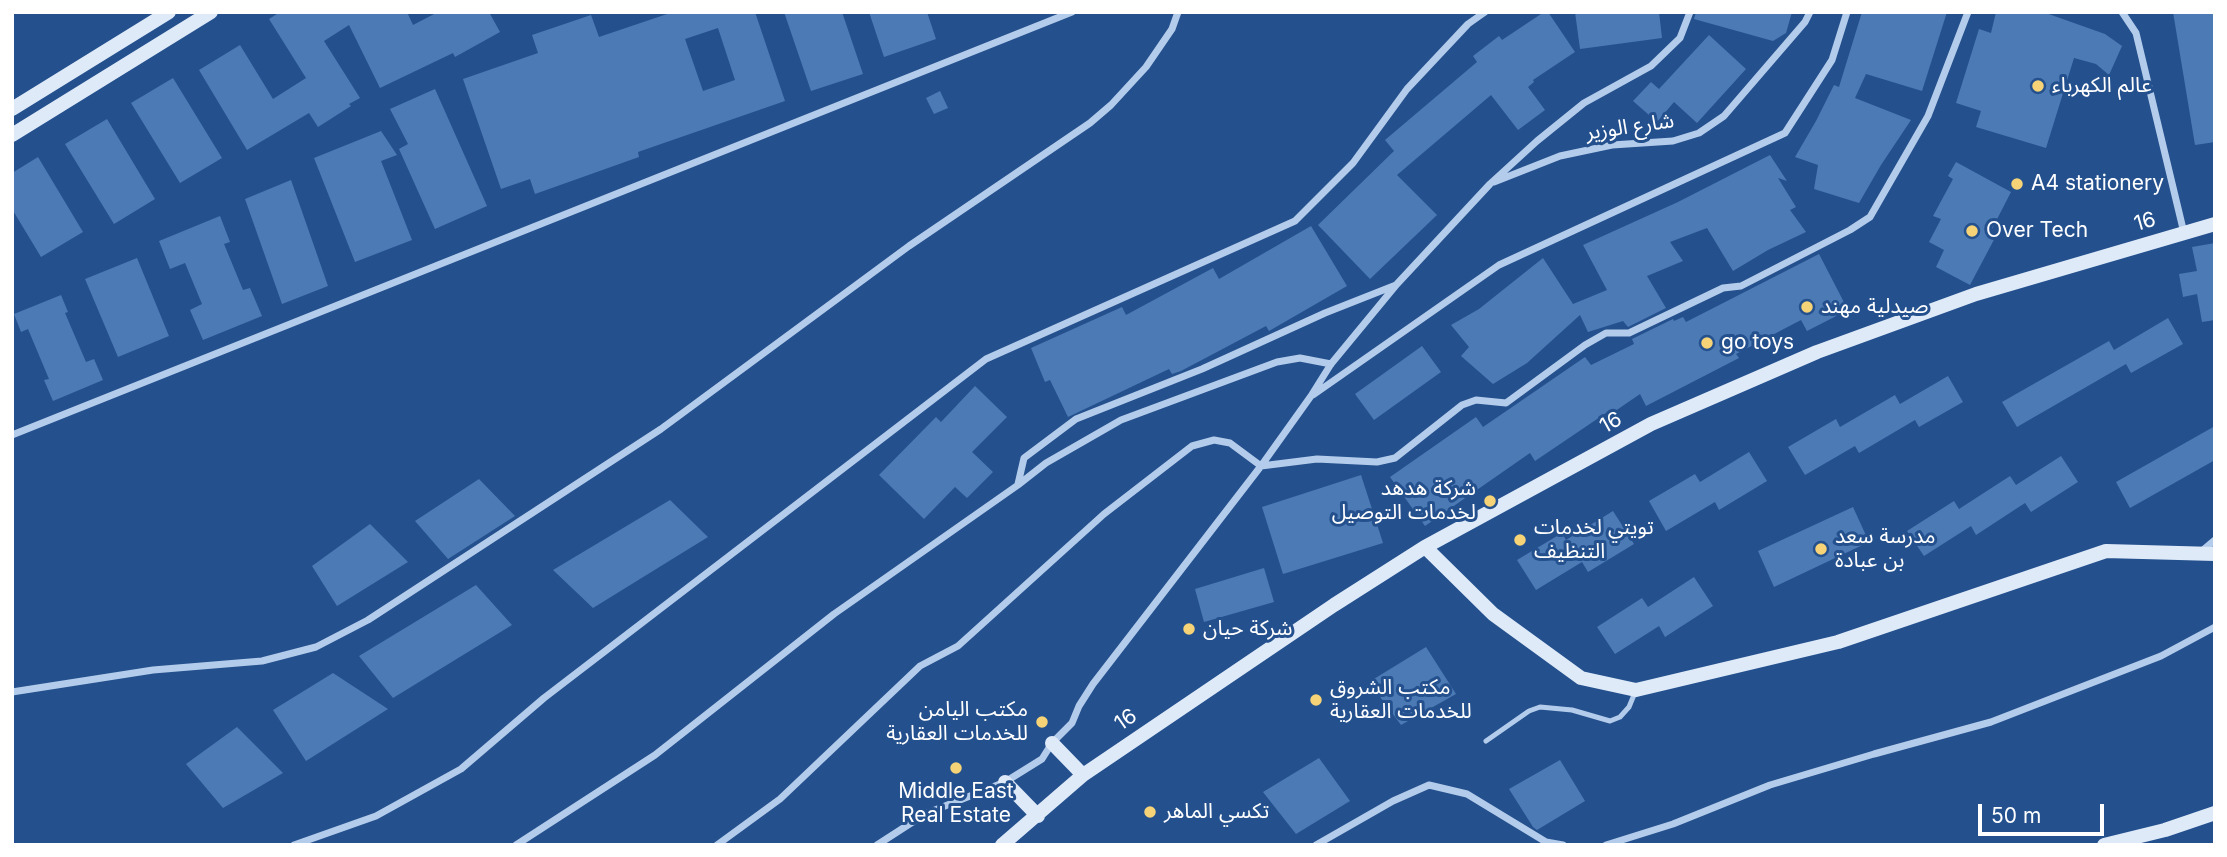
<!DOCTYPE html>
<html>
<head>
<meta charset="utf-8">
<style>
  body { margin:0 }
  #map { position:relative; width:2227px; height:857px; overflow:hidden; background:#24518e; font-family:Inter,sans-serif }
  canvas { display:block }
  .frame { position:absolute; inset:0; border:14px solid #fff; pointer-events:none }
  .scale { position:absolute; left:1978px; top:804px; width:126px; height:32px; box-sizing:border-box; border:4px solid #fff; border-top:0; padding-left:9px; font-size:21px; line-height:24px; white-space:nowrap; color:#fff; -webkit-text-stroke:5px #24518e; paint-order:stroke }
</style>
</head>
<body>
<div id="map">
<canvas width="2227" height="857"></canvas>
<div class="frame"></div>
<div class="scale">50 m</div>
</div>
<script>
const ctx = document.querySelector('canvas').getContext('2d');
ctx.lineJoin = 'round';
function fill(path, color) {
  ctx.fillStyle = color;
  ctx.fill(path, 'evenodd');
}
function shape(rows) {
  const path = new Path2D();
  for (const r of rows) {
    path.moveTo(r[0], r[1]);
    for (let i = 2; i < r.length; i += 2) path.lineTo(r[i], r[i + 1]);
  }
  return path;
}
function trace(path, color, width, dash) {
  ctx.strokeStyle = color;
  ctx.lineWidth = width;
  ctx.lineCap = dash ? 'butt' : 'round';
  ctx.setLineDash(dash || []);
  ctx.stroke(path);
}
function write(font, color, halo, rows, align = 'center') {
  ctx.font = font + ' Inter,"Noto Sans Arabic",sans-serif';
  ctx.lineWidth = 6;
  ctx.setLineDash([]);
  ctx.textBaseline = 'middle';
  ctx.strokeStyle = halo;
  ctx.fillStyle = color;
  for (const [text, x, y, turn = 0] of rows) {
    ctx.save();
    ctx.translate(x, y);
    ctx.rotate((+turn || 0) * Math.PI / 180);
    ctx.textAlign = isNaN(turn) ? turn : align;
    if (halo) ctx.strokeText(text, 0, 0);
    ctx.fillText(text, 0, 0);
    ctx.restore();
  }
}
fill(shape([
  [280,12,407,12,413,25,438,12,489,12,500,32,455,57,453,53,380,88,349,25,324,41,360,98,349,104,351,106,318,127,309,113,247,150,199,70,240,45,273,99,306,78,269,19],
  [673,12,755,12,785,101,638,152,639,157,535,194,530,179,501,189,463,79,538,53,532,35,591,15,599,37],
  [718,28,735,80,703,91,685,39],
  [784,12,842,12,863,74,811,91],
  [869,12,927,12,936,39,884,57],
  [1544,12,1548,12,1575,52,1533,80,1534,82,1528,87,1545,110,1518,130,1491,95,1397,175,1437,215,1370,279,1318,225,1394,151,1385,140,1477,62,1473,56,1499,36,1502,40],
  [1575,12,1659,12,1662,38,1580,49],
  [1696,12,1792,12,1786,33,1773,41,1694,19],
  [1862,12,1947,12,1922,91,1866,74,1855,98,1911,120,1881,165,1859,203,1814,189,1818,165,1795,157,1816,121,1834,85,1839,87],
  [1996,12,2043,12,2105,34,2122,46,2109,75,2096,64,2074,58,2046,148,1976,127,1981,111,1956,103,1979,29,1991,33],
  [2173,12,2215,12,2215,142,2195,145],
  [1709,35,1746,69,1697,123,1674,102,1657,122,1633,101,1651,82,1659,89],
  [173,78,222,158,180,183,131,103],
  [435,89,487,206,435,229,399,149,408,144,390,109],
  [940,91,948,108,934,114,926,98],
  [107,119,155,199,114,224,65,144],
  [381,131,397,155,381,161,412,240,355,262,314,158],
  [1770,155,1787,181,1778,178,1796,207,1790,210,1806,232,1768,250,1733,271,1707,228,1670,242,1683,261,1647,276,1666,308,1628,327,1623,321,1588,332,1580,315,1527,363,1493,384,1461,356,1469,347,1451,325,1479,309,1543,258,1573,304,1607,290,1583,245,1678,202],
  [38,157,83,232,41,257,12,209,12,173],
  [1956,162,2011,192,1991,231,1997,234,1970,285,1936,267,1944,250,1929,242,1941,219,1933,216,1953,179,1948,176],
  [291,180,328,286,282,304,245,199],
  [220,216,230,242,224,244,243,290,250,288,262,316,203,340,190,310,202,304,185,263,170,269,159,241],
  [1311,226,1347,286,1269,331,1266,326,1181,371,1172,374,1169,369,1068,417,1050,380,1045,382,1031,348,1122,307,1126,315,1213,268,1219,279],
  [2215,243,2215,320,2202,322,2197,294,2183,297,2179,274,2197,271,2192,247],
  [1819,254,1848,310,1807,331,1801,320,1736,354,1739,358,1646,406,1640,394,1608,416,1606,413,1535,461,1530,453,1425,526,1390,477,1476,417,1483,427,1585,357,1591,365,1634,344,1632,339,1673,319,1674,321,1683,317,1686,322],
  [137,258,169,336,118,357,85,279],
  [61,295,68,312,65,313,86,362,94,359,103,380,53,401,44,380,49,379,28,329,21,332,14,314],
  [2168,318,2183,344,2131,373,2126,364,2017,427,2002,402,2109,341,2114,350],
  [1422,346,1441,372,1374,420,1355,394],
  [1948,376,1963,402,1919,427,1915,420,1859,453,1855,446,1805,475,1788,447,1836,419,1840,427,1895,395,1900,404],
  [975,386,1007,417,972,452,993,472,967,498,955,487,924,519,879,475,936,417,941,422],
  [2215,426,2215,460,2130,508,2116,482],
  [1749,452,1767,481,1719,510,1715,502,1666,531,1649,501,1695,474,1700,482],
  [2061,456,2078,482,2031,512,2025,503,1976,535,1971,526,1924,556,1907,531,1954,501,1959,509,2010,476,2016,485],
  [1361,475,1383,543,1283,574,1262,507],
  [479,479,515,516,448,559,415,521],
  [670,500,708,537,593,608,553,570],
  [1853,507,1869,542,1774,587,1758,551],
  [1613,511,1634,544,1588,572,1582,562,1536,590,1517,560,1562,533,1566,540],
  [370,524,408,562,337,606,312,566],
  [1264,568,1274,602,1204,622,1195,589],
  [1694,577,1713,606,1665,637,1659,626,1615,654,1597,627,1642,598,1648,607],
  [476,585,512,625,393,698,359,656],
  [1426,647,1456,694,1401,725,1369,682],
  [333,673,388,709,306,761,273,710],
  [237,727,283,773,223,808,186,764],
  [1319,758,1350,801,1296,834,1263,792],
  [1560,760,1585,801,1537,830,1533,827,1509,789]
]), '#4c7ab5');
trace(shape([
  [1486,741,1529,711,1540,707,1572,710,1610,721,1620,717,1629,707,1636,690]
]), '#b4cceb', 5);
trace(shape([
  [2122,12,2136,33,2184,233],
  [1494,182,1560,156,1612,145,1673,141,1699,133,1724,116,1805,22,1810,12],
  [1313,395,1499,265,1785,133,1832,60,1847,12],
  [12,435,1072,12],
  [1018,484,1024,458,1076,419,1202,369,1325,313,1396,285],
  [2202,551,2215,540],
  [12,692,153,670,262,661,316,647,368,620,661,429,909,246,1090,123,1111,105,1146,67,1172,29,1178,12],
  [294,845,376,816,461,769,544,698,986,359,1295,221,1353,163,1407,89,1468,24,1485,12],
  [516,845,655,755,834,614,1018,485,1046,463,1121,420,1277,362,1300,358,1331,364],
  [717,845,780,799,920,666,958,646,1104,514,1192,446,1214,440,1230,443,1261,466,1317,459,1377,462,1395,458,1462,405,1476,400,1506,403,1585,345,1606,333,1629,333,1723,288,1741,286,1850,230,1870,217,1928,116,1968,12],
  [877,845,925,814,1005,782,1042,759,1052,743,1072,723,1079,706,1093,684,1261,466,1311,396,1331,364,1397,284,1490,184,1537,141,1584,103,1651,66,1680,38,1690,12],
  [1316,845,1393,801,1429,785,1467,794,1546,842,1563,845],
  [1606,845,1673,824,1770,785,1874,754,1991,722,2161,656,2215,627]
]), '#b4cceb', 7);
trace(shape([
  [12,109,169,12],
  [12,135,211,12],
  [1425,547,1493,614,1581,678,1636,690,1838,642,2106,551,2215,554],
  [1052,743,1083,775],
  [1005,782,1038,816],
  [1002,845,1083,775,1334,605,1425,547,1651,424,1817,352,1976,294,2215,224],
  [2104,845,2165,830,2215,813]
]), '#dfeaf9', 14);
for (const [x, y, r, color] of [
  [2038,86,7,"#f6d377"],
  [2017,184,7,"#f6d377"],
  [1972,231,7,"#f6d377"],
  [1807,307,7,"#f6d377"],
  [1707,343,7,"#f6d377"],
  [1490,501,7,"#f6d377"],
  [1520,540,7,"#f6d377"],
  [1821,549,7,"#f6d377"],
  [1189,629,7,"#f6d377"],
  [1316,700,7,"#f6d377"],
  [1042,722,7,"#f6d377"],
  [956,768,7,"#f6d377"],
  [1150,812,7,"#f6d377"]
]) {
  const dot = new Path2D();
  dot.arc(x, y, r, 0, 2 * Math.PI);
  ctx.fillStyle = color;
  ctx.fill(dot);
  trace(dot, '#24518e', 2.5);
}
write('21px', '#fff', '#24518e', [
  ["عالم الكهرباء",2052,86],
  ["A4 stationery",2031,184],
  ["Over Tech",1986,231],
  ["صيدلية مهند",1821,307],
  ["go toys",1721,343],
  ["شركة هدهد",1476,489,"right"],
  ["لخدمات التوصيل",1476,513,"right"],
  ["تويتي لخدمات",1534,528],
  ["التنظيف",1534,552],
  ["مدرسة سعد",1835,537],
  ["بن عبادة",1835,561],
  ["شركة حيان",1203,629],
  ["مكتب الشروق",1330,688],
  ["للخدمات العقارية",1330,712],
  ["مكتب اليامن",1028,710,"right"],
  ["للخدمات العقارية",1028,734,"right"],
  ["Middle East",956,792,"center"],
  ["Real Estate",956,816,"center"],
  ["تكسي الماهر",1164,812]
], 'left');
write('21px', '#fff', '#24518e', [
  ["شارع الوزير",1630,127,-8],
  ["16",2145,222,-16],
  ["16",1611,423,-29],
  ["16",1126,720,-35]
]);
</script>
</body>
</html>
